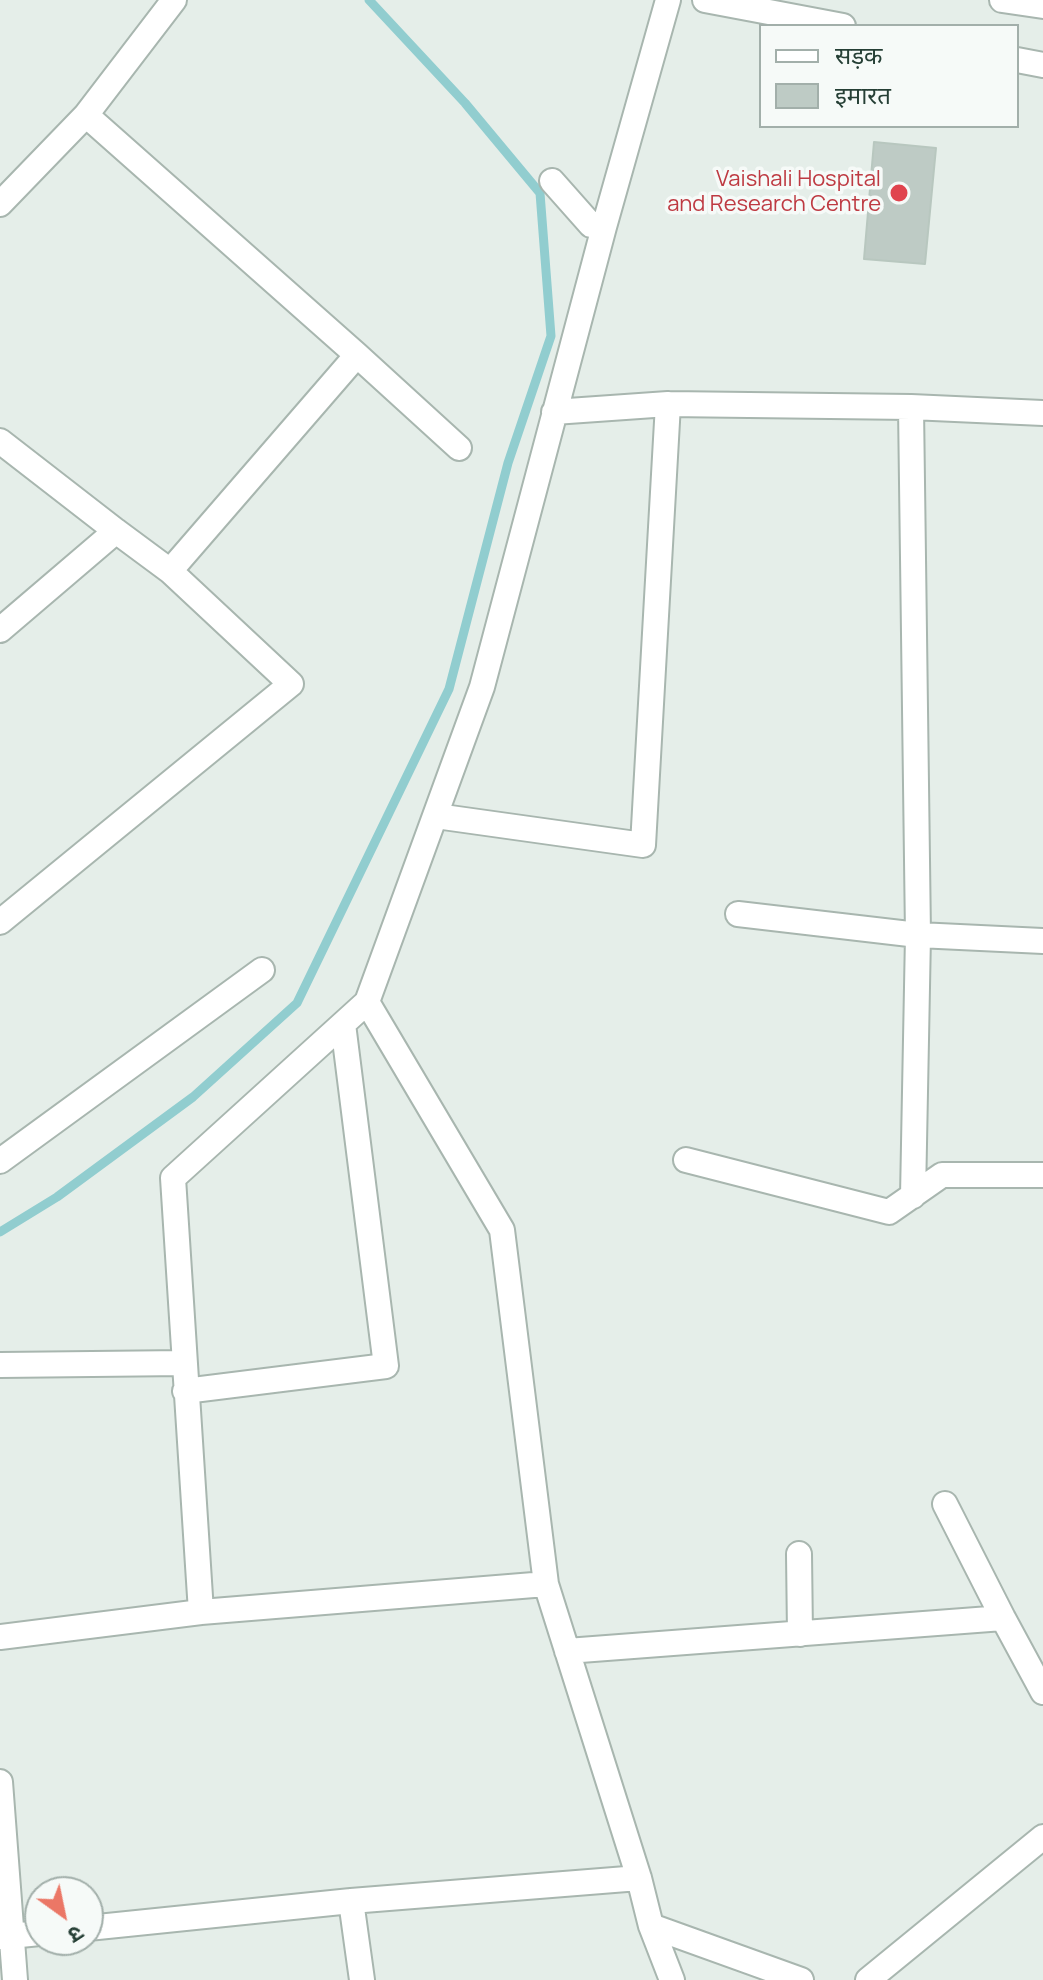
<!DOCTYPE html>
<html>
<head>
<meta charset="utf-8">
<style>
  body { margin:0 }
  #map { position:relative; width:1043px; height:1980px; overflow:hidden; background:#e5eee9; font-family:Manrope,"Noto Sans Devanagari",sans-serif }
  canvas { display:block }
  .legend { position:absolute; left:759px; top:24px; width:260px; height:104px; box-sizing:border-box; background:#f6faf8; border:2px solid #a2afaa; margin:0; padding:10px 14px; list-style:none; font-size:24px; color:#253f35 }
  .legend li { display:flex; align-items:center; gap:16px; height:40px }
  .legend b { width:40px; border:2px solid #a2afaa }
  .north { position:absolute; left:24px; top:1876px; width:80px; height:80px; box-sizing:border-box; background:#f6faf8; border:2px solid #a2afaa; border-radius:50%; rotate:147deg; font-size:22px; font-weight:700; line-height:32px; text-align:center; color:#253f35 }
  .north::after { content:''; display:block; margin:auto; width:28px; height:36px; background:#eb7766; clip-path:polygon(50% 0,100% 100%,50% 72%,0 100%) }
</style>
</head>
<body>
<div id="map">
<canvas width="1043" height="1980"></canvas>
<ul class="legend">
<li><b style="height:10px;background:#fff"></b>सड़क</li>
<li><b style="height:22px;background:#becbc5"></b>इमारत</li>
</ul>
<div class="north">उ</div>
</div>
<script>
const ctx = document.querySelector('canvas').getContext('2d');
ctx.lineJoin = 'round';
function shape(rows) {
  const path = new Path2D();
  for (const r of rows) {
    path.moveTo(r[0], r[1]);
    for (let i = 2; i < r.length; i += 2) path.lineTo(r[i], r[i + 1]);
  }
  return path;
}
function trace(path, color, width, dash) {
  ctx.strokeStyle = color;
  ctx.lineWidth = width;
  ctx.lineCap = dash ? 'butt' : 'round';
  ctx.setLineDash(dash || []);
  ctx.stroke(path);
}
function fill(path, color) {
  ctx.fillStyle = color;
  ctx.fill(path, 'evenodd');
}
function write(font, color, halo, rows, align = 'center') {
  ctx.font = font + ' Manrope,sans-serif';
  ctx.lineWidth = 7;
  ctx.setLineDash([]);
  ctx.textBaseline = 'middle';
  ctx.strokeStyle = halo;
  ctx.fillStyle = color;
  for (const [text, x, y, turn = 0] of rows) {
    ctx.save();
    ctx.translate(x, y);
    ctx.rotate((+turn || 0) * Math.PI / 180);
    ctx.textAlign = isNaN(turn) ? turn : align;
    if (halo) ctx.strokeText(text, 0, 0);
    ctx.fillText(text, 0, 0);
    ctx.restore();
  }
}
trace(shape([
  [0,1232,57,1197,193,1097,297,1003,449,689,508,463,551,336,540,193,465,103,369,0]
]), '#91cdcf', 9);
const building = shape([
  [874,142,936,148,925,264,864,259,874,142]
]);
fill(building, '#becbc5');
trace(building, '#b8c7bf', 2);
const minor = shape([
  [668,0,604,227,482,687,367,1002,502,1230,546,1584,639,1878,651,1926,672,1980],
  [86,115,357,355,459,448],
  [552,181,591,225,604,227],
  [0,204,86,115,174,0],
  [911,407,918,935,913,1196],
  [554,412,668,404,911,407,1043,413],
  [0,441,116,531,170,571,291,684,0,922],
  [170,571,357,355],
  [0,630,116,531],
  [436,816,643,845,668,404],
  [738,914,918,935,1043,941],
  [686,1160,889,1212,942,1175,1043,1175],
  [0,1161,262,970],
  [0,1365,184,1363],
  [185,1391,386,1366,343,1024],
  [945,1504,1003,1618,1043,1692],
  [799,1554,800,1634],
  [201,1612,173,1178,367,1002],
  [0,1637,201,1612,546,1584],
  [567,1651,1003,1618],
  [0,1782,15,1980],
  [351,1901,362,1980],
  [651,1926,801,1980],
  [88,1928,351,1901,639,1878],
  [0,1937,40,1933],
  [868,1980,1043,1837]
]);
const tertiary = shape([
  [705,0,843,26],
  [1002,0,1043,6],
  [1017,60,1043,65]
]);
trace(minor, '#a8b6af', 28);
trace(tertiary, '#a8b6af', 28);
trace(minor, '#fff', 24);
trace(tertiary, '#fff', 24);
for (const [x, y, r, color] of [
  [899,193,10,"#e0444e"]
]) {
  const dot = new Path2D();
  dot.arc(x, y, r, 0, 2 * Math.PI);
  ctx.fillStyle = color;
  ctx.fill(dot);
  trace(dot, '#f6faf8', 3);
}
write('22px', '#be3a42', '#f6faf8', [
  ["Vaishali Hospital",881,180],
  ["and Research Centre",881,205]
], 'right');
</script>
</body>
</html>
